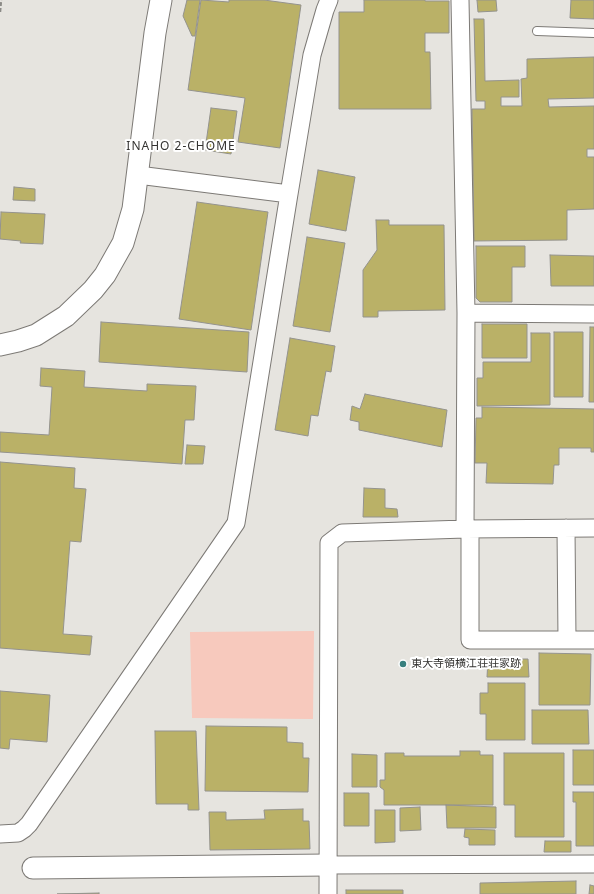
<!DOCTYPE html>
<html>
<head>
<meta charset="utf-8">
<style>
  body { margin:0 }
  canvas { display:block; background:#e6e4df }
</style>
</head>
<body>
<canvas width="594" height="894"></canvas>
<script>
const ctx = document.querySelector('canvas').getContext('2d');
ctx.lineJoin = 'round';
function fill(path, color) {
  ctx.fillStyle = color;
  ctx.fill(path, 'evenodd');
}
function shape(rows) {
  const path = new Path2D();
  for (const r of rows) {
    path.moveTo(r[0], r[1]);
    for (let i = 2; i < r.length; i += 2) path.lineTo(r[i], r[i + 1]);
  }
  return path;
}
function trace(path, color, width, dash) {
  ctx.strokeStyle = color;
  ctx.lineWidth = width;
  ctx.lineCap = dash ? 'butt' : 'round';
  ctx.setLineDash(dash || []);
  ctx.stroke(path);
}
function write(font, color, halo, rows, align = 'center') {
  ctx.font = font + ' "Noto Sans","Noto Sans JP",sans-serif';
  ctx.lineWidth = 4;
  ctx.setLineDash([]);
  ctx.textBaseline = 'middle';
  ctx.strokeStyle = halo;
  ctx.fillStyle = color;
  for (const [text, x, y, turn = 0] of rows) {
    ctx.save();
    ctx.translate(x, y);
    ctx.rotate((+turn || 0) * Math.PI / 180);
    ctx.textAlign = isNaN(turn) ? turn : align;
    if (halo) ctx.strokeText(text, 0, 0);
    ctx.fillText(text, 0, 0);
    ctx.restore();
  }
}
fill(shape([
  [314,631,313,719,192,718,190,632]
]), '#f7c9bd');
const building = shape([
  [187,0,200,0,195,36,192,36,183,16,187,0],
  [201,0,229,2,229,0,264,0,301,5,280,148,238,142,245,98,188,90,201,0],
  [364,0,425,0,425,1,449,1,449,33,425,33,425,52,430,52,431,109,339,109,339,12,364,12,364,0],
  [477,0,496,0,497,11,478,12,477,0],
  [571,0,594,0,594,19,570,18,571,0],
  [474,19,484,19,485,81,519,80,519,97,501,97,501,106,522,106,521,79,527,78,527,59,594,57,594,98,548,99,549,107,594,106,594,149,587,149,587,157,594,157,594,209,567,210,567,240,474,241,472,109,485,109,485,101,476,101,474,19],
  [211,108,237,111,231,154,205,150,211,108],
  [318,170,355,177,346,231,309,224,318,170],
  [14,187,35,189,35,201,13,200,14,187],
  [197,202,268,212,251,330,179,319,197,202],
  [1,212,45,214,43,244,20,243,21,241,0,239,1,212],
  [376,220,389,220,389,225,444,225,445,310,378,311,378,317,363,317,363,270,377,250,376,220],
  [307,237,345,243,330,332,293,326,307,237],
  [476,246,525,246,525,267,512,267,512,302,480,302,476,298,476,246],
  [550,255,594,256,594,286,551,286,550,255],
  [101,322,249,332,247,372,99,362,101,322],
  [482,324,527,324,527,358,482,358,482,324],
  [590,327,594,327,594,402,589,402,590,327],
  [554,332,583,332,583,397,554,397,554,332],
  [531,333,550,333,550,405,477,406,477,378,483,378,483,362,531,362,531,333],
  [290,338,335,346,331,372,326,371,318,416,311,415,308,436,275,430,290,338],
  [41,368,85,371,84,387,147,391,147,384,196,386,194,420,185,420,182,464,0,452,0,432,49,435,52,387,40,386,41,368],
  [365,394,447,410,442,447,359,430,359,422,350,420,352,406,360,409,365,394],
  [482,407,594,409,594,452,591,452,591,448,559,448,559,465,554,465,553,484,486,483,487,463,475,463,476,418,482,418,482,407],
  [187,445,205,446,203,464,185,464,187,445],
  [0,462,75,468,74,488,86,489,81,542,70,541,63,634,92,636,90,655,0,648,0,462],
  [364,488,385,489,385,508,397,509,398,517,363,517,364,488],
  [539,653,591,654,590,705,539,705,539,653],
  [488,659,528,659,529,677,487,677,488,659],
  [488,683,525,683,525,740,486,740,486,714,480,714,480,693,488,693,488,683],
  [0,691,50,695,47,742,10,739,9,749,0,748,0,691],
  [532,710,588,710,589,744,532,744,532,710],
  [206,726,287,727,287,742,303,743,303,758,309,758,308,792,205,791,206,726],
  [155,731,196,731,199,810,188,810,188,804,156,804,155,731],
  [573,750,594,750,594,785,573,785,573,750],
  [460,751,480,751,480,755,493,755,493,805,384,805,384,790,380,787,380,780,385,780,385,753,404,753,404,756,460,756,460,751],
  [504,753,564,753,564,837,515,837,515,805,504,805,504,753],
  [352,754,377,755,377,787,352,787,352,754],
  [573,792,594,792,594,846,576,846,576,802,573,802,573,792],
  [344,793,369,793,369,826,344,826,344,793],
  [446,805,496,807,496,828,447,828,446,805],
  [420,807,421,830,400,831,400,808,420,807],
  [303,809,303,821,309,821,310,849,210,850,209,812,226,812,226,820,265,819,264,810,303,809],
  [375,810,395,810,395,842,375,843,375,810],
  [465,829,495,830,495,845,469,845,469,838,464,837,465,829],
  [545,841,571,841,571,852,544,852,545,841],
  [576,881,576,894,480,894,480,883,576,881],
  [590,885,594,886,594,894,589,894,590,885],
  [346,890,403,890,403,894,346,894,346,890],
  [99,893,99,894,57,894,99,893]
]);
fill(building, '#bab167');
trace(building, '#94938e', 1);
const service = shape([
  [537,31,594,33]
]);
const minor = shape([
  [460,0,466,313,465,529],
  [138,175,289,194,312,55,325,10,329,0],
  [466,313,594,314],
  [566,528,567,640],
  [470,529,470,640,594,640],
  [0,834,18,833,24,829,29,824,236,523,289,194],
  [328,865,594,864],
  [328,894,329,543,342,533,465,529,594,528]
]);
const tertiary = shape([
  [0,345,18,341,36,335,66,316,93,290,105,275,123,243,133,209,155,33,161,0],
  [33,868,328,865]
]);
trace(service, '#7d7a76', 10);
trace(minor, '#7d7a76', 19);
trace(tertiary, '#7d7a76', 23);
trace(shape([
  [0,12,1,0]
]), '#8c8b87', 2.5, [4, 2]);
trace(service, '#fff', 8);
trace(minor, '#fff', 17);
trace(tertiary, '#fff', 21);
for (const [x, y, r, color] of [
  [403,664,4,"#38807e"]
]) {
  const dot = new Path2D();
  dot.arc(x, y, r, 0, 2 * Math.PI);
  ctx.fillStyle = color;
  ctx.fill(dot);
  trace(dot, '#fff', 1.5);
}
write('11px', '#343331', '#fff', [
  ["東大寺領横江荘荘家跡",411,664]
], 'left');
ctx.letterSpacing = '1px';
write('12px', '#343331', '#fff', [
  ["INAHO 2-CHOME",181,147]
]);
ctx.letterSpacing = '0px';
</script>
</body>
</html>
